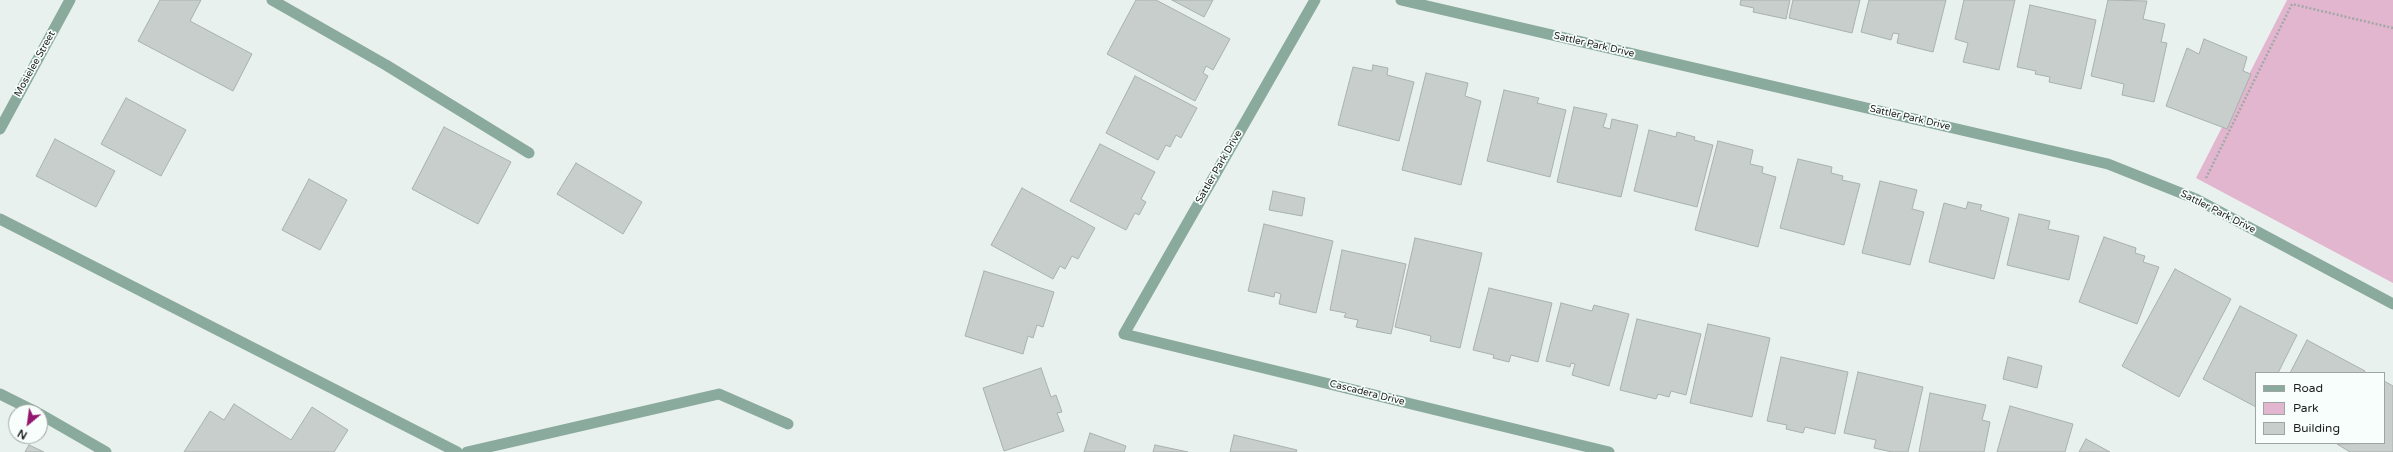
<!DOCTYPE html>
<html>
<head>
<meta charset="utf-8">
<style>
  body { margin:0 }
  #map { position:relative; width:2393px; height:452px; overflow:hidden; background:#e9f1ee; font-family:"Varela Round",sans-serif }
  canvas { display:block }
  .legend { position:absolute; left:2255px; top:372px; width:130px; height:72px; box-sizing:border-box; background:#f7fefb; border:1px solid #9fa5a3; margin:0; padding:5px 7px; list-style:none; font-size:12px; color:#1c1f1e }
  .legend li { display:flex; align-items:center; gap:8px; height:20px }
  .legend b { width:20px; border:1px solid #9fa5a3 }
  .north { position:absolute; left:8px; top:404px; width:40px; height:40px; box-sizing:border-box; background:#f7fefb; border:1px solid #9fa5a3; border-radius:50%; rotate:209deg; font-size:11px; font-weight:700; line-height:16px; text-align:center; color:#1c1f1e }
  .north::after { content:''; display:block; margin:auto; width:14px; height:18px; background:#94156f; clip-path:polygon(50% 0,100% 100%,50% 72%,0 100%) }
</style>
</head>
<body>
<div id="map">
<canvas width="2393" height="452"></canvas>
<ul class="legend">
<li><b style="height:5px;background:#89aa9d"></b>Road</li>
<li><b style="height:11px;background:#e2b6cf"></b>Park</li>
<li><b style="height:11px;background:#c7cecb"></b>Building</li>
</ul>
<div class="north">N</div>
</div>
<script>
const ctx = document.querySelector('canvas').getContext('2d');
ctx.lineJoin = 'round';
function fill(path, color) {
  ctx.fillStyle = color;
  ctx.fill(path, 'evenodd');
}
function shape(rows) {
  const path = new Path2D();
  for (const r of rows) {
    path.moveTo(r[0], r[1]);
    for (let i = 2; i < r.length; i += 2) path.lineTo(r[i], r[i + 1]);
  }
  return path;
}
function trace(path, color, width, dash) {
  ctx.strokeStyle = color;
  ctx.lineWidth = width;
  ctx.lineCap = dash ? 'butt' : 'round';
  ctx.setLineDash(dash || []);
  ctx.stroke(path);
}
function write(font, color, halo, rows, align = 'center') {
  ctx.font = font + ' "Varela Round",sans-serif';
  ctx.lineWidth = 3.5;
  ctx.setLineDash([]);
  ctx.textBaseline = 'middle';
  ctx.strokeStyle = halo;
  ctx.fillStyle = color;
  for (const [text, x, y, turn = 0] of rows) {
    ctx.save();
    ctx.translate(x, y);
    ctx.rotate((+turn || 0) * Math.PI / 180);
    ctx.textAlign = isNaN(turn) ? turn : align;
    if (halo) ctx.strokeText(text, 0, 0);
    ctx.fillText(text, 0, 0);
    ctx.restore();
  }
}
fill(shape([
  [2287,0,2393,0,2393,283,2196,178]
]), '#e2b6cf');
const building = shape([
  [160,0,201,0,190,21,252,54,233,91,138,41,160,0],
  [1136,0,1156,0,1230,39,1213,70,1206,66,1203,73,1208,76,1195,101,1107,54,1136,0],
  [1172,0,1213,0,1204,17,1172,0],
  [1741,0,1790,0,1786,19,1753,12,1754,8,1740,5,1741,0],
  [1793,0,1860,0,1852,33,1789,18,1793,0],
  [1869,0,1946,0,1933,52,1897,43,1899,34,1893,33,1891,40,1861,32,1869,0],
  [1964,0,2015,0,1999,70,1963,62,1968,43,1955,39,1964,0],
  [2108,0,2147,1,2143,19,2165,24,2161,42,2167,43,2154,102,2122,95,2124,84,2091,76,2108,0],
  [2030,5,2096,20,2081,89,2049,82,2050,77,2035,74,2036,71,2017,67,2030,5],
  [2204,39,2247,57,2243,71,2251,74,2227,129,2166,106,2187,48,2199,54,2204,39],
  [1373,65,1388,68,1387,75,1414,82,1399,141,1338,125,1353,67,1372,71,1373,65],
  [1426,73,1468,83,1465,96,1481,101,1461,185,1402,170,1426,73],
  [1135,76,1197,108,1181,138,1176,135,1170,147,1166,145,1158,160,1106,133,1135,76],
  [1504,90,1539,98,1537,103,1566,110,1550,177,1487,161,1504,90],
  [126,98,186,130,161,176,101,144,126,98],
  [1574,107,1607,114,1603,127,1610,129,1612,119,1638,125,1621,197,1557,182,1574,107],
  [444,127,511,162,478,224,412,189,444,127],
  [1649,130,1676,137,1677,132,1695,137,1694,140,1713,145,1697,207,1634,191,1649,130],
  [55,139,115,171,96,207,36,176,55,139],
  [1718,141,1753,150,1750,164,1763,167,1762,173,1776,177,1758,247,1695,230,1718,141],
  [1100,144,1155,172,1141,199,1146,202,1139,215,1135,213,1126,230,1070,201,1100,144],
  [1798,159,1832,167,1831,173,1843,176,1842,180,1860,184,1844,245,1780,228,1798,159],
  [576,163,642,202,623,234,557,194,576,163],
  [309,179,347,200,320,250,282,230,309,179],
  [1880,181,1917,190,1912,209,1924,212,1910,265,1862,253,1880,181],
  [1022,188,1095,228,1078,259,1072,256,1065,269,1060,266,1053,279,991,245,1022,188],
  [1273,191,1305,198,1302,216,1269,210,1273,191],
  [1968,202,1982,205,1980,210,2009,218,1994,279,1929,262,1944,203,1966,209,1968,202],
  [2019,214,2050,221,2048,229,2079,236,2069,280,2007,265,2019,214],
  [1264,224,1333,241,1316,313,1279,304,1281,294,1275,292,1274,297,1248,291,1264,224],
  [2104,237,2136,248,2135,253,2145,256,2143,262,2159,267,2137,324,2079,302,2104,237],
  [1415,238,1482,253,1460,348,1430,341,1431,336,1395,327,1415,238],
  [1342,250,1406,264,1391,334,1356,327,1358,320,1344,317,1346,313,1330,310,1342,250],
  [2175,269,2231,299,2179,397,2122,366,2175,269],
  [984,271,1054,292,1043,327,1037,325,1033,338,1028,336,1023,354,965,336,984,271],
  [1489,288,1552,303,1538,362,1511,355,1509,362,1493,358,1494,355,1473,350,1489,288],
  [1561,303,1592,311,1594,305,1629,314,1609,386,1572,375,1575,364,1571,363,1570,367,1546,361,1561,303],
  [2240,306,2297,335,2278,373,2256,373,2256,407,2203,379,2240,306],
  [1637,319,1701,334,1686,395,1671,391,1669,397,1658,394,1656,399,1620,390,1637,319],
  [1708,324,1770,338,1752,417,1690,403,1708,324],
  [2307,340,2365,371,2364,373,2290,373,2307,340],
  [1781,357,1848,372,1835,434,1805,427,1803,433,1786,429,1787,425,1767,421,1781,357],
  [2008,357,2042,366,2037,388,2003,379,2008,357],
  [1041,368,1051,397,1056,395,1062,412,1057,413,1064,431,1004,451,983,388,1041,368],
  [1858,372,1923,387,1908,452,1892,452,1874,448,1876,440,1844,433,1858,372],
  [2384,381,2393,386,2393,452,2350,452,2337,444,2384,443,2384,381],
  [1930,393,1986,405,1982,420,1990,422,1984,452,1919,452,1930,393],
  [234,404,291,440,312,407,348,430,334,452,184,452,210,411,224,420,234,404],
  [2010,406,2073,424,2065,452,1997,452,2010,406],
  [1090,433,1126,446,1124,452,1084,452,1090,433],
  [1234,435,1297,450,1296,452,1230,452,1234,435],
  [2086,439,2110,452,2079,452,2086,439],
  [29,445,44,452,25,452,29,445],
  [1155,445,1188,452,1153,452,1155,445]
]);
fill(building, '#c7cecb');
trace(building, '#a9b1ae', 1);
trace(shape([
  [2206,178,2292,4,2393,28]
]), '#a2a8a6', 2.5, [2, 2]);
trace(shape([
  [272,0,386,65,529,153],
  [0,219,457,452],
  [0,394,36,412],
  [40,414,106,452],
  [467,452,719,394,788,424]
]), '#89aa9d', 11);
trace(shape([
  [1315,0,1124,334,1609,452],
  [1401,0,2108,164,2196,199,2393,304]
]), '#89aa9d', 11);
trace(shape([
  [0,129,70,0]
]), '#89aa9d', 11);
write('10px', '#1c1f1e', '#f7fefb', [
  ["Sattler Park Drive",1594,45,13],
  ["Mosielee Street",35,64,-61],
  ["Sattler Park Drive",1910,118,13],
  ["Sattler Park Drive",1219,167,-60],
  ["Sattler Park Drive",2218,212,27],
  ["Cascadera Drive",1367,393,14]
]);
</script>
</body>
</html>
